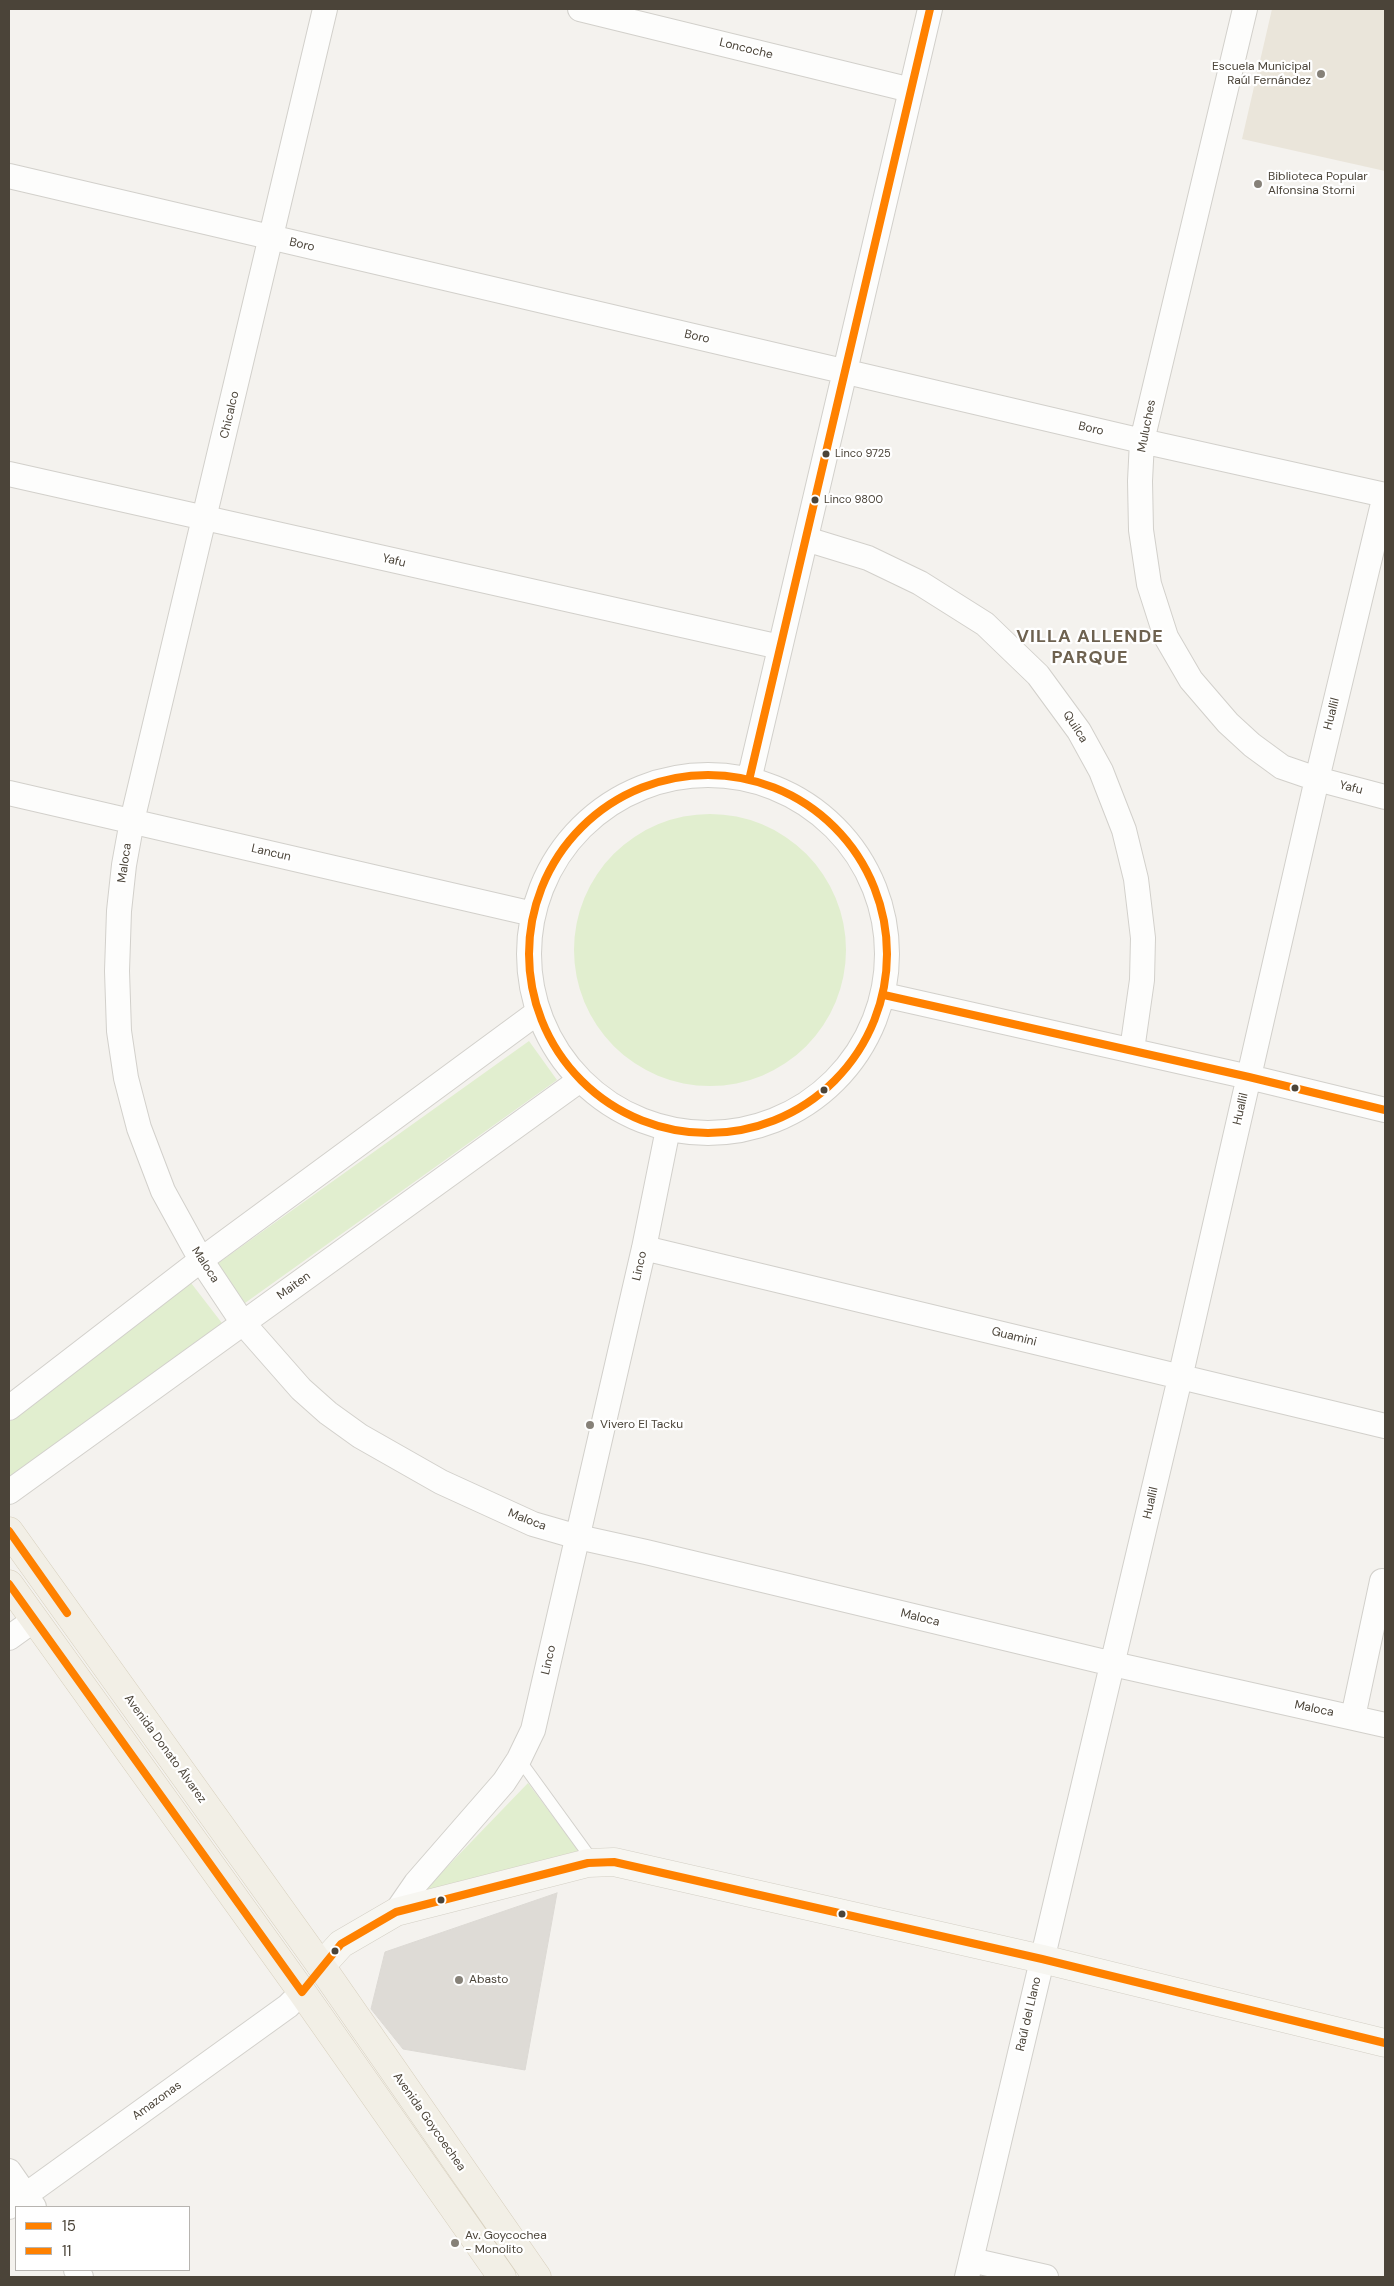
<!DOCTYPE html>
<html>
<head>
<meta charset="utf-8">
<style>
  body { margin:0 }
  #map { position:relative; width:1394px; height:2286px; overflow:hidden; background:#f4f2ee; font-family:"DM Sans",sans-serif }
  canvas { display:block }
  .frame { position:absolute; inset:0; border:10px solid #4b4439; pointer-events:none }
  .legend { position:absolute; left:15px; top:2206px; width:175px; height:65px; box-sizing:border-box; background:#fff; border:1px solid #b7b4b0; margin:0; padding:6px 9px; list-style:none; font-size:15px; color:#4b4439 }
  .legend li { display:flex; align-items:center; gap:10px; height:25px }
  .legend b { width:25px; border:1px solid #b7b4b0 }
</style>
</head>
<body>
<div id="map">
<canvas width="1394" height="2286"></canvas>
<div class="frame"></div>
<ul class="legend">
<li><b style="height:6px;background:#ff8100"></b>15</li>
<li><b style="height:6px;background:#ff8100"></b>11</li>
</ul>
</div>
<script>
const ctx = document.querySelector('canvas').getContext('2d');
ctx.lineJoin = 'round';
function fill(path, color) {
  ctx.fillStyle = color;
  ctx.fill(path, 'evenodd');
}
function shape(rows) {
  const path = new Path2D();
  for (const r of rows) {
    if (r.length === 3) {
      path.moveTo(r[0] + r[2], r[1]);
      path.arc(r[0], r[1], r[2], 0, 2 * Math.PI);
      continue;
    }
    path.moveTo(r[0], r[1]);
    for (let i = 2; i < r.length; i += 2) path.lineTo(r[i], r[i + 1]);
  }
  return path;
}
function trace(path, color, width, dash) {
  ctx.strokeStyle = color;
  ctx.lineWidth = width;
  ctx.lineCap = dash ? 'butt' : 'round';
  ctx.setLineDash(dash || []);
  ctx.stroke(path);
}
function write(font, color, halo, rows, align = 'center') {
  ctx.font = font + ' "DM Sans",sans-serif';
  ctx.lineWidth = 4.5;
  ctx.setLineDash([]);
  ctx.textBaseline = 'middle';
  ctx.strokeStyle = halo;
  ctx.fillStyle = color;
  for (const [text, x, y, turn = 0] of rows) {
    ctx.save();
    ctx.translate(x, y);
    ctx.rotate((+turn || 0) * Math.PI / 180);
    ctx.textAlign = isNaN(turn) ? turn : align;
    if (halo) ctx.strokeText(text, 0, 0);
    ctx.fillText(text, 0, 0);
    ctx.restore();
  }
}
fill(shape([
  [1272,9,1385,9,1385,171,1242,139]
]), '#eae5da');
fill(shape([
  [710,950,136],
  [529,1041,557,1080,245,1303,217,1264],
  [188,1279,225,1327,9,1478,9,1422],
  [528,1783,588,1863,419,1896]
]), '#e1eecf');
const building = shape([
  [557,1893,525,2070,403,2049,371,2009,385,1952,557,1893]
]);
fill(building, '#dedbd6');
trace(building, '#dcd9d4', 1);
const service = shape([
  [519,1759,593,1861]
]);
const minor = shape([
  [325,9,132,821,124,865,119,911,117,971,119,1031,126,1078,139,1128,163,1191,201,1260,243,1323,301,1389,328,1413,360,1436,441,1482,533,1524,578,1537,646,1552,1113,1664,1385,1725],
  [580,9,911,90],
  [1245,9,1142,441,1140,481,1141,530,1149,584,1166,637,1191,680,1228,723,1252,745,1282,767,1317,779,1385,797],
  [9,176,1142,441,1385,495],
  [9,474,780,647],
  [806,539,868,558,920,583,985,624,1038,675,1079,731,1101,771,1124,830,1136,879,1143,938,1142,980,1132,1050],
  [708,954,179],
  [750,776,930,9],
  [9,793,533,914],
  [884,995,1249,1077,1385,1110],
  [644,1248,1385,1426],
  [9,1408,201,1260,538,1012],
  [9,1492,580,1080],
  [9,1638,34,1620],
  [1353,1717,1382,1581],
  [396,1912,416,1883,504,1782,519,1759,533,1730,644,1248,668,1129],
  [9,2171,34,2207],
  [9,2207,288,2006,302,1992],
  [971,2260,1046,2277],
  [76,2270,81,2277],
  [967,2277,1180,1378,1317,779,1385,495]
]);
const secondary = shape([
  [321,1966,341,1944,396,1912,588,1863,614,1862,1042,1959,1385,2043]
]);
const primary = shape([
  [9,1531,321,1966,537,2277],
  [9,1584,302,1992,502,2277]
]);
trace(service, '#d2d0cb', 13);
trace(minor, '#d2d0cb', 26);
trace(secondary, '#d3cfc5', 29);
trace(primary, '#d6cebb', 29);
trace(service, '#fdfdfc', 11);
trace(minor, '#fdfdfc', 24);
trace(secondary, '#f7f6f1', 28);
trace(primary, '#f2efe6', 28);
trace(shape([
  [708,954,179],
  [750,776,930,9],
  [884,995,1249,1077,1385,1110]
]), '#ff8100', 8);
trace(shape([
  [9,1531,67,1613],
  [9,1584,302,1992,341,1944,396,1912,588,1863,614,1862,1042,1959,1385,2043]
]), '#ff8100', 8);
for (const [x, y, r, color] of [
  [1321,74,5,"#868178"],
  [1258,184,5,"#868178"],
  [826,454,4.5,"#4b4439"],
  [815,500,4.5,"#4b4439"],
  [1295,1088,4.5,"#4b4439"],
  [824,1090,4.5,"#4b4439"],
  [590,1425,5,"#868178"],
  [441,1900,4.5,"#4b4439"],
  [842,1914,4.5,"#4b4439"],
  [335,1951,4.5,"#4b4439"],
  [459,1980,5,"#868178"],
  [455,2243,5,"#868178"]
]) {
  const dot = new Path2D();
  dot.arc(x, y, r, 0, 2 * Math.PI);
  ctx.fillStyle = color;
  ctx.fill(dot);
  trace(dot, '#fff', 2);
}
write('11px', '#4b4439', '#fff', [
  ["Linco 9725",835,454],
  ["Linco 9800",824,500]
], 'left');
write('12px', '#4b4439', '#fff', [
  ["Loncoche",746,49,14],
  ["Boro",302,245,13],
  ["Boro",697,337,13],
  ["Chicalco",230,415,-77],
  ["Muluches",1147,426,-79],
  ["Boro",1091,429,13],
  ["Yafu",394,561,13],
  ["Huallil",1332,714,-76],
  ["Quilca",1075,727,57],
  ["Yafu",1351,788,14],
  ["Lancun",271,853,13],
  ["Maloca",125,863,-82],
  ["Huallil",1241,1109,-77],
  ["Maloca",205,1265,57],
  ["Linco",640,1266,-77],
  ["Maiten",294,1286,-36],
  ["Guamini",1014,1337,14],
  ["Huallil",1151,1503,-77],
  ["Maloca",527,1520,21],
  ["Maloca",920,1618,14],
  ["Linco",549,1660,-77],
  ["Maloca",1314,1709,12],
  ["Avenida Donato Álvarez",165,1749,54],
  ["Raúl del Llano",1029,2014,-77],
  ["Amazonas",157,2101,-36],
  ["Avenida Goycoechea",429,2122,55]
]);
write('12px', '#4b4439', '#fff', [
  ["Escuela Municipal",1311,67,"right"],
  ["Raúl Fernández",1311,81,"right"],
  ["Biblioteca Popular",1268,177],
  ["Alfonsina Storni",1268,191],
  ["Vivero El Tacku",600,1425],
  ["Abasto",469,1980],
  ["Av. Goycochea",465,2236],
  ["- Monolito",465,2250]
], 'left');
ctx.letterSpacing = '1px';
write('bold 18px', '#6e6250', '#fff', [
  ["VILLA ALLENDE",1090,637],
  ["PARQUE",1090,658]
]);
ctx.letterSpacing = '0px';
</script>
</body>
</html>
